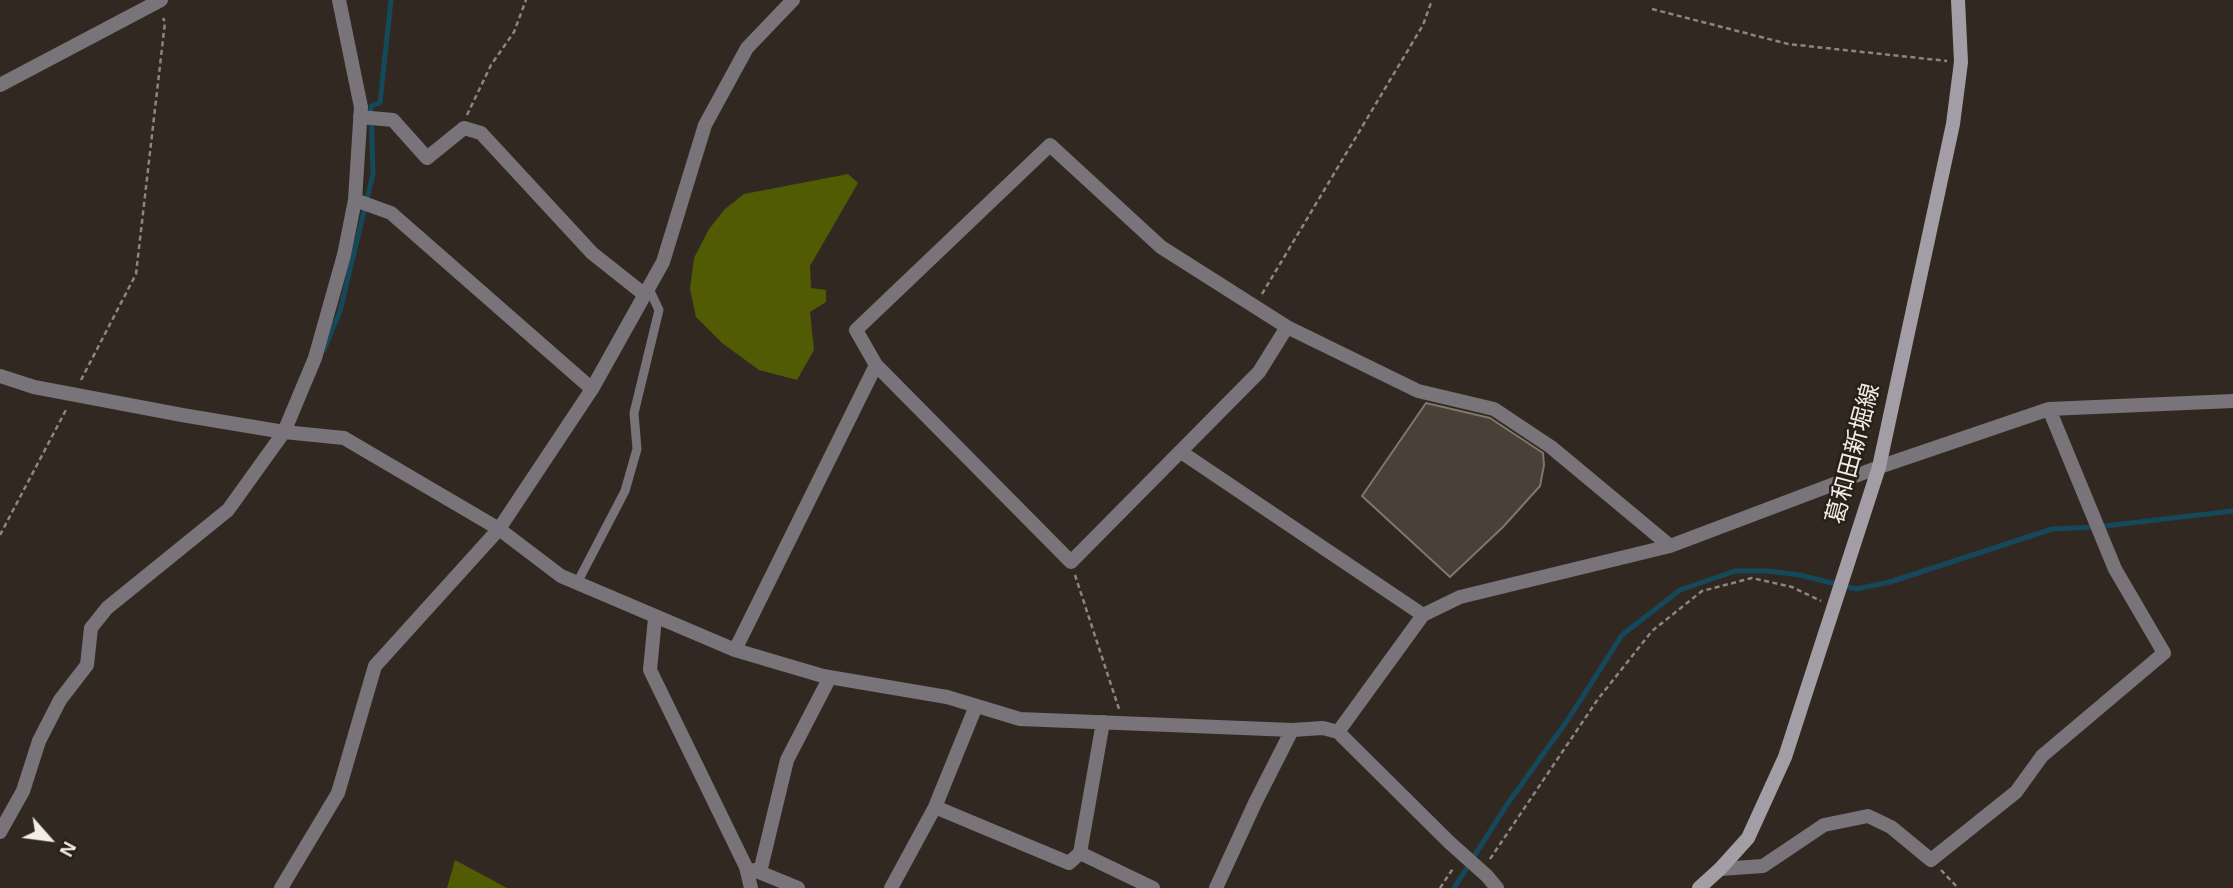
<!DOCTYPE html>
<html>
<head>
<meta charset="utf-8">
<style>
  body { margin:0 }
  #map { position:relative; width:2233px; height:888px; overflow:hidden; background:#312921; font-family:Arial,sans-serif }
  canvas { display:block }
  .north { position:absolute; left:14px; top:804px; width:70px; height:70px; -webkit-text-stroke:5px #272018; paint-order:stroke; rotate:118deg; font-size:19px; font-weight:700; line-height:28px; text-align:center; color:#f3ede8 }
  .north::after { content:''; display:block; margin:auto; width:24px; height:32px; background:#f3ede8; clip-path:polygon(50% 0,100% 100%,50% 72%,0 100%) }
</style>
</head>
<body>
<div id="map">
<canvas width="2233" height="888"></canvas>
<div class="north">N</div>
</div>
<script>
const ctx = document.querySelector('canvas').getContext('2d');
ctx.lineJoin = 'round';
function fill(path, color) {
  ctx.fillStyle = color;
  ctx.fill(path, 'evenodd');
}
function shape(rows) {
  const path = new Path2D();
  for (const r of rows) {
    path.moveTo(r[0], r[1]);
    for (let i = 2; i < r.length; i += 2) path.lineTo(r[i], r[i + 1]);
  }
  return path;
}
function trace(path, color, width, dash) {
  ctx.strokeStyle = color;
  ctx.lineWidth = width;
  ctx.lineCap = dash ? 'butt' : 'round';
  ctx.setLineDash(dash || []);
  ctx.stroke(path);
}
function write(font, color, halo, rows, align = 'center') {
  ctx.font = font + ' Arial,"Noto Sans JP",sans-serif';
  ctx.lineWidth = 5;
  ctx.setLineDash([]);
  ctx.textBaseline = 'middle';
  ctx.strokeStyle = halo;
  ctx.fillStyle = color;
  for (const [text, x, y, turn = 0] of rows) {
    ctx.save();
    ctx.translate(x, y);
    ctx.rotate((+turn || 0) * Math.PI / 180);
    ctx.textAlign = isNaN(turn) ? turn : align;
    if (halo) ctx.strokeText(text, 0, 0);
    ctx.fillText(text, 0, 0);
    ctx.restore();
  }
}
fill(shape([
  [848,174,858,183,810,266,811,288,826,290,826,302,810,312,814,350,797,380,759,370,722,343,696,317,690,289,694,258,709,229,725,209,744,194],
  [455,860,507,888,447,888]
]), '#505b03');
trace(shape([
  [324,350,340,311,373,174,371,106,380,103,391,0],
  [1454,888,1506,806,1569,718,1622,635,1680,590,1735,571,1768,571,1800,575,1856,589,1890,582,2052,529,2096,527,2233,511]
]), '#15485b', 5);
const building = shape([
  [1426,403,1490,418,1543,453,1544,465,1540,486,1503,527,1450,577,1362,496,1426,403]
]);
fill(building, '#494038');
trace(building, '#7f766c', 2);
trace(shape([
  [1652,9,1788,44,1947,61],
  [467,115,491,65,514,32,526,0],
  [1262,294,1423,25,1432,0],
  [81,380,136,274,165,22,163,18],
  [0,535,67,408],
  [1075,575,1119,709],
  [1490,859,1598,699,1652,631,1702,591,1752,578,1792,587,1821,601],
  [1941,870,1958,888],
  [1440,888,1454,867]
]), '#8d8680', 2.5, [5, 3.5]);
trace(shape([
  [577,583,625,491,637,449,634,413,659,310,649,289]
]), '#787479', 9);
trace(shape([
  [0,85,161,0],
  [360,117,393,120,427,158,464,128,481,133,592,253,645,295],
  [355,200,391,213,592,389],
  [1287,327,1259,372,1071,562,876,365,856,330,1050,145,1161,247,1287,327,1418,391,1494,409,1551,447,1670,546],
  [0,376,34,387,182,415,284,432,344,438,499,529,561,576,735,650,823,676,947,697,1020,719,1292,730,1323,728,1338,732,1449,842,1487,876,1497,888],
  [1181,452,1423,615],
  [655,618,650,670,746,867,751,888],
  [735,650,876,365],
  [1338,732,1423,615,1460,597,1670,546,1879,467,2049,409,2233,401],
  [935,807,1069,863,1080,853,1153,888],
  [0,832,23,791,39,741,60,700,87,665,91,628,107,608,228,510,284,432,315,358,344,255,355,200,361,107,339,0],
  [1080,853,1103,722],
  [1720,869,1763,866,1824,825,1868,816,1891,827,1931,860,2016,792,2042,756,2164,653,2115,569,2049,409],
  [754,870,798,888],
  [760,872,787,760,830,677],
  [281,888,338,793,375,666,499,529,592,389,663,262,705,125,747,48,793,0],
  [891,888,935,807,976,706],
  [1216,888,1255,803,1292,730]
]), '#787479', 14);
trace(shape([
  [1699,888,1720,869,1748,838,1785,757,1879,467,1953,124,1961,62,1958,0]
]), '#a39ea6', 14);
write('24px', '#f3ede8', '#272018', [
  ["葛和田新堀線",1854,454,-75]
]);
</script>
</body>
</html>
